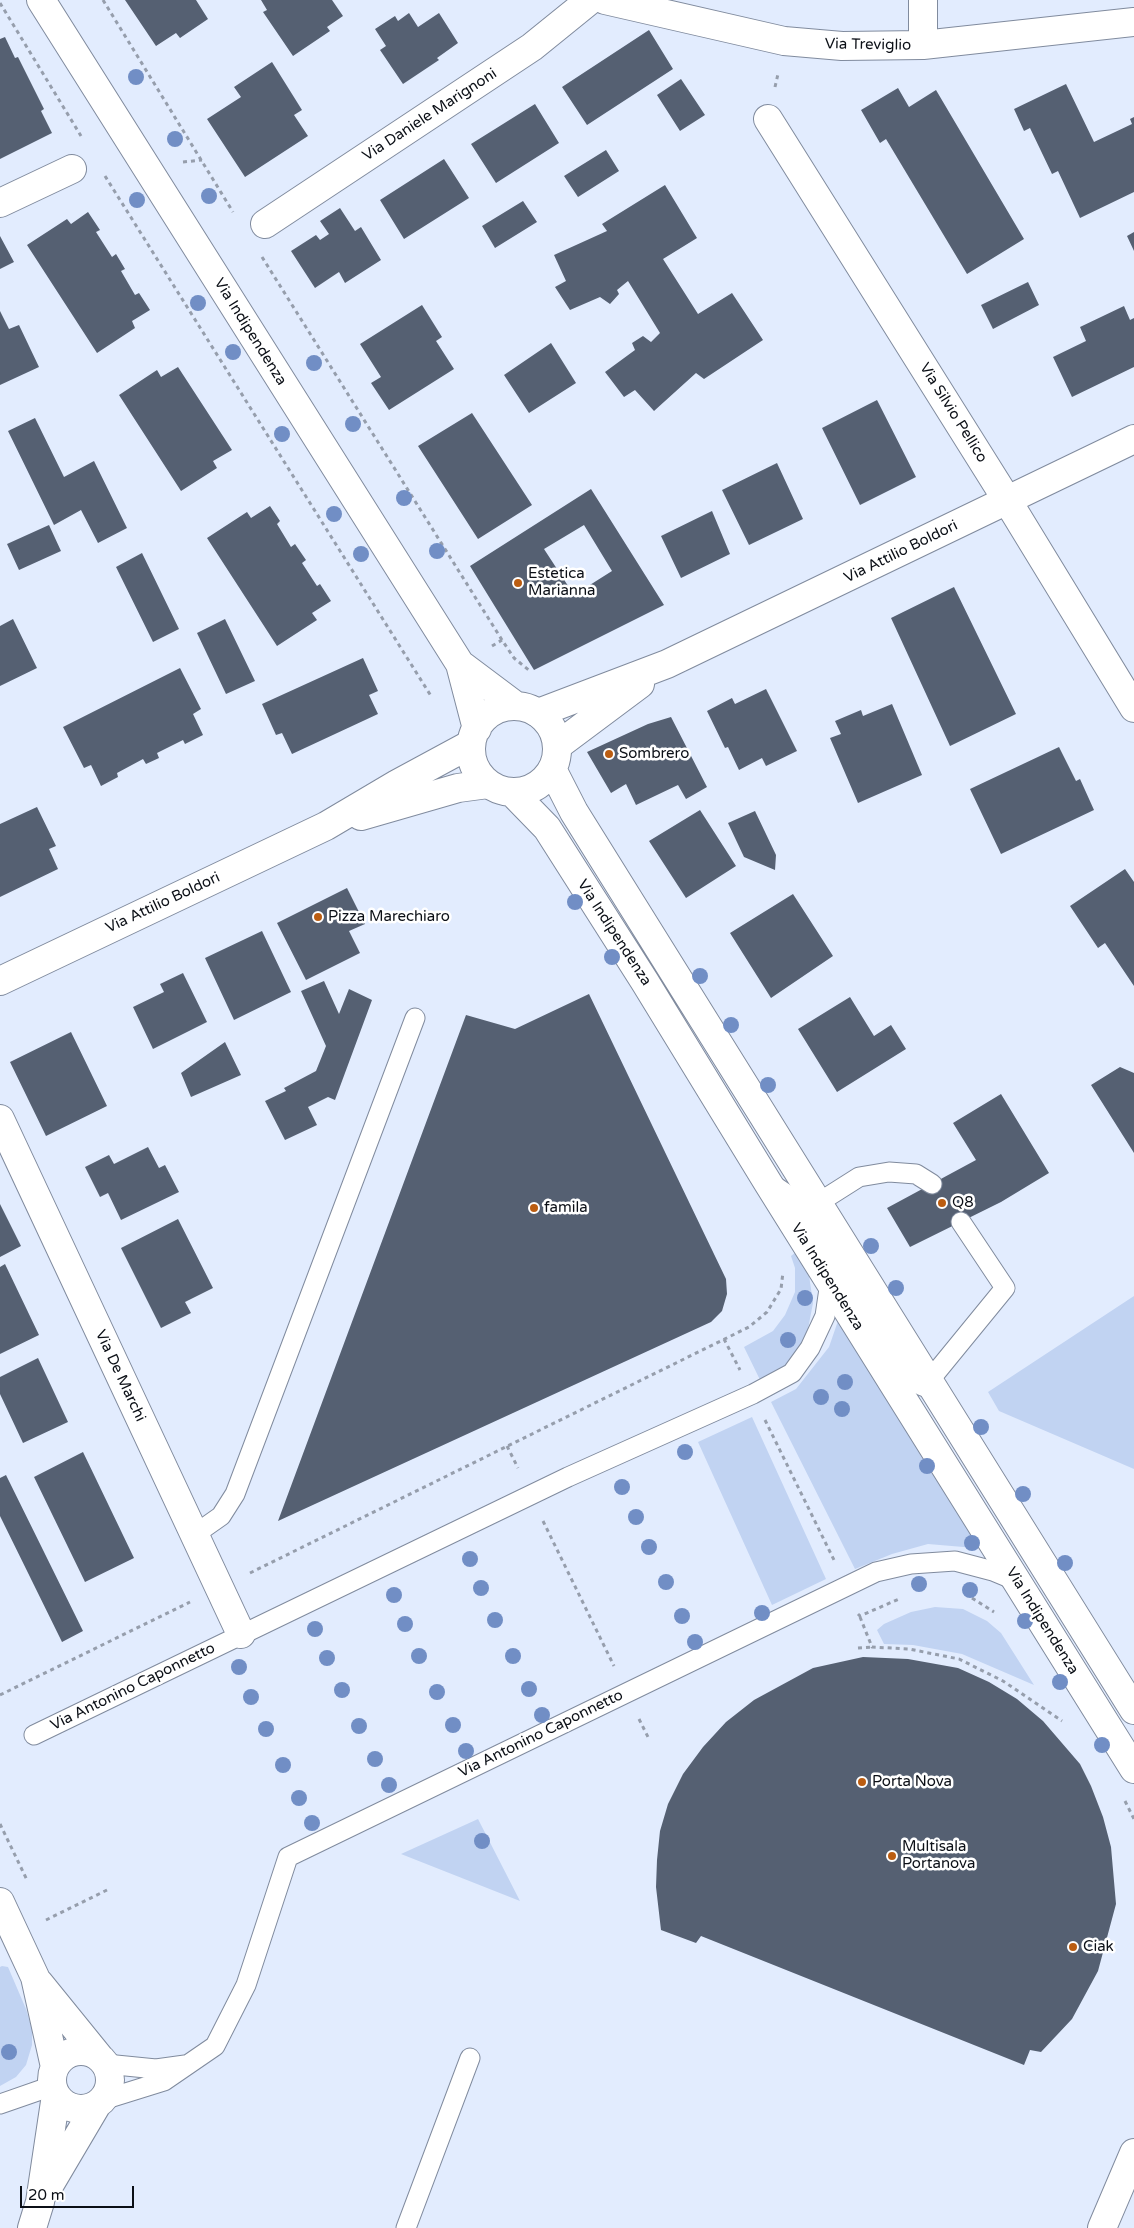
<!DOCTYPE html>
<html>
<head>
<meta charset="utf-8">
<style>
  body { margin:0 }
  #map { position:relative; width:1134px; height:2228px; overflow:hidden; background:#e2ecfe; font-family:"Varela Round",sans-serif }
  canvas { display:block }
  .scale { position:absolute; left:20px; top:2186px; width:114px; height:22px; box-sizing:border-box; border:2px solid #0b0f16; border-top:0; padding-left:6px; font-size:15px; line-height:18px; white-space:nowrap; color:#0b0f16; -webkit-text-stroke:4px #fff; paint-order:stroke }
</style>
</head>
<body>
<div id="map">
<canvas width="1134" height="2228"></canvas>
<div class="scale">20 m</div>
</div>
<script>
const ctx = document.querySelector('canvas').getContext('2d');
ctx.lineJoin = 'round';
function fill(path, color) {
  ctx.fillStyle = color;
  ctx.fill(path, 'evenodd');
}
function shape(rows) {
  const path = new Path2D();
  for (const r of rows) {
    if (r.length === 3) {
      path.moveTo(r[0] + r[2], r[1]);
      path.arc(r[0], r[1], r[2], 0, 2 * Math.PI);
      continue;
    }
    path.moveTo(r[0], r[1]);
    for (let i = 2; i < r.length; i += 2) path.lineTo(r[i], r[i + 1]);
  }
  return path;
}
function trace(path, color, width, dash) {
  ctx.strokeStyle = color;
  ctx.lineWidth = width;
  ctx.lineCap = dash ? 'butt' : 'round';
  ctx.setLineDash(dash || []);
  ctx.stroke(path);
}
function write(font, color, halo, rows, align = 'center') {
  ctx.font = font + ' "Varela Round",sans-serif';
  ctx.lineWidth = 5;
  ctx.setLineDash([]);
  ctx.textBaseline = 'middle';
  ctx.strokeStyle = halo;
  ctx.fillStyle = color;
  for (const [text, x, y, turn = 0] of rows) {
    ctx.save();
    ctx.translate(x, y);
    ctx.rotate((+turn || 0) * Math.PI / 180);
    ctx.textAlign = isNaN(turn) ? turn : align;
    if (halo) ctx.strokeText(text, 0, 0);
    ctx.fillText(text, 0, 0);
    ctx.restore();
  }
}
fill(shape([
  [796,1252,809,1275,813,1303,808,1329,794,1359,778,1374,762,1384,744,1347,773,1331,785,1315,795,1292,795,1268,791,1256],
  [1134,1296,1134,1469,999,1411,988,1392],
  [839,1318,987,1549,928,1544,892,1554,855,1569,771,1402,796,1389,829,1347],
  [752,1417,826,1579,772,1605,698,1442],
  [935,1607,963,1609,987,1621,1001,1633,1034,1685,962,1654,913,1645,884,1644,877,1630,884,1624,911,1612],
  [478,1819,520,1901,401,1854],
  [2,1966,8,1967,26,2009,32,2029,32,2045,26,2065,16,2077,0,2086,0,1967]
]), '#c1d3f2');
fill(shape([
  [125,0,196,0,208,19,180,38,176,33,156,46],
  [261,0,332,0,343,16,327,27,330,31,293,56,263,12,267,10],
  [409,13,418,27,439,13,458,43,437,58,439,60,403,84,380,50,386,46,375,29,395,16,398,21],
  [649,30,673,69,587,125,562,87],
  [5,37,15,58,18,57,44,109,41,111,52,133,0,159,0,39],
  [272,62,302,110,294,115,308,136,245,177,207,119,241,97,234,87],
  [681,79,705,115,680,131,657,95],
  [1066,84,1094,142,1132,124,1130,119,1134,117,1134,192,1080,218,1058,171,1052,174,1030,128,1024,131,1014,109],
  [898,88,909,107,936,90,1024,239,967,274,886,139,880,143,861,110],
  [535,104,559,143,496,183,471,144],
  [606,150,619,171,578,197,564,176],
  [444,159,469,198,404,239,380,200],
  [665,185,697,238,663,259,698,314,732,293,763,340,704,379,696,373,654,411,635,390,624,397,605,372,635,350,632,343,643,336,651,342,660,333,628,281,617,290,619,294,610,304,600,297,570,310,555,287,566,281,554,255,607,231,602,224],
  [523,201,537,222,495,248,482,226],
  [340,208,355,231,361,227,381,260,345,283,339,272,315,288,291,251,316,235,320,240,329,234,320,221],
  [88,212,100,230,96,232,112,257,116,254,125,269,121,271,135,295,139,293,150,310,132,321,135,328,97,353,27,245,67,219,71,224],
  [1134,232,1134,251,1127,236],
  [0,236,14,262,0,269],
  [1028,282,1039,305,993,329,981,305],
  [422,305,442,337,436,341,454,369,389,410,371,383,381,377,360,344],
  [1124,306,1130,320,1134,318,1134,367,1072,397,1053,357,1086,341,1080,327],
  [0,311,9,329,19,325,39,367,0,385],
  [551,343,576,383,529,413,504,375],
  [178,367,232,450,213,461,217,468,181,491,119,395,157,370,161,377],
  [877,400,916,477,860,505,822,428],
  [472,413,532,505,478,539,418,446],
  [35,418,64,477,94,461,127,528,98,543,81,510,54,525,8,431],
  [777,463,803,519,749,545,722,490],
  [591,489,664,605,534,670,470,566],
  [584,525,612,571,574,595,544,549],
  [270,506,280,521,277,524,291,547,295,544,306,560,302,563,317,586,320,584,331,601,312,613,317,620,277,646,207,538,247,512,251,518],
  [712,511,730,554,681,578,661,536],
  [49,525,61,551,19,570,7,544],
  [142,553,179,629,153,642,116,567],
  [954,587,1016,714,950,746,891,618],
  [13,619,37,668,0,686,0,626],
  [225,619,255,681,226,694,197,633],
  [363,658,378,691,369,695,378,714,292,754,282,733,276,735,262,704],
  [180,668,201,709,193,714,203,735,185,744,183,740,157,753,159,758,146,764,143,759,117,773,118,777,101,786,91,765,84,768,63,727],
  [766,689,797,751,766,766,762,758,739,770,728,747,725,748,707,711,732,698,735,704],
  [892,704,922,775,858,803,830,738,841,734,835,721,861,710,863,716],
  [671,717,707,787,686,799,678,785,636,805,626,784,611,793,587,752,648,724],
  [1059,747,1076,781,1080,779,1094,810,1001,854,970,789],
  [37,807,56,846,49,849,58,869,0,897,0,824],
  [700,810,736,866,686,898,649,841],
  [755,811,776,855,775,870,744,857,728,823],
  [1125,869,1134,882,1134,986,1105,943,1098,948,1070,906],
  [347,888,365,924,349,931,360,953,306,980,277,923],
  [793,894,833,956,771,998,730,933],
  [262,931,291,992,234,1020,205,958],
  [183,973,207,1022,153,1049,133,1007,164,992,160,984],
  [324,981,339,1014,349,989,372,1000,335,1100,328,1097,308,1107,317,1125,285,1140,265,1101,286,1091,284,1088,316,1071,326,1046,301,991],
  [589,994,726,1279,727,1294,722,1311,711,1322,278,1521,466,1015,515,1029],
  [850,997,874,1036,891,1025,906,1049,837,1092,798,1029],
  [71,1032,107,1106,46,1136,10,1062],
  [225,1042,241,1075,191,1097,181,1073],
  [1120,1067,1134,1073,1134,1153,1091,1085],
  [1001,1094,1049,1173,1001,1202,910,1247,887,1208,976,1160,953,1123],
  [148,1147,159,1168,165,1165,179,1192,121,1220,108,1193,100,1197,85,1167,109,1155,114,1164],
  [0,1204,21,1246,0,1257],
  [178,1219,213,1288,185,1302,191,1313,161,1328,121,1248],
  [5,1264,39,1335,0,1354,0,1267],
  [38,1358,68,1422,23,1443,0,1394,0,1377],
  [83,1452,134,1558,85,1582,34,1477],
  [6,1475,83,1631,62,1642,0,1516,0,1478],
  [863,1657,908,1659,958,1668,989,1682,1017,1699,1043,1721,1080,1764,1091,1786,1103,1817,1111,1847,1116,1904,1098,1971,1072,2019,1041,2052,1030,2050,1024,2065,701,1936,696,1943,661,1930,656,1887,657,1860,660,1831,668,1804,683,1774,703,1747,726,1722,754,1700,813,1668]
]), '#556072');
const service = shape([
  [772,1184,797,1201,911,1380,922,1386,929,1381,1005,1288,961,1222],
  [810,1211,818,1203,859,1177,889,1172,916,1174,932,1184],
  [194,1535,221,1516,235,1494,415,1018],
  [34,1735,568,1477,753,1394,792,1373,810,1348,825,1316,830,1282],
  [106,2064,156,2069,185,2065],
  [103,2100,164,2081,215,2046,246,1985,288,1857,876,1572,911,1564,955,1561,993,1571,1017,1581],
  [0,2104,52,2086],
  [406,2228,470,2058]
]);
const minor = shape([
  [605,0,784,41,842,46,923,45,1134,22],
  [923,45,923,0],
  [768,119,1007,500,1134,708],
  [0,203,72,169],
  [265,224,532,47,590,0],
  [538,713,667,664,1134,439],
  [557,746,640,684],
  [361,816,458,788,488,784],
  [0,981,326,826,397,784,471,744],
  [0,1119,241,1634],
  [0,1902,35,1977,55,2067],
  [39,1983,99,2057],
  [81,2080,29],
  [47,2189,96,2106],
  [32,2228,40,2202,56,2095],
  [1102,2228,1134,2153]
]);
const tertiary = shape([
  [41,0,460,664,477,729],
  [460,664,516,706],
  [514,749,43],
  [552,769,574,812,1134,1710],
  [512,792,547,828,645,982,768,1183,1134,1769]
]);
trace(service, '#808b9e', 21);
trace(minor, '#808b9e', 30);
trace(tertiary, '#808b9e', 30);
trace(shape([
  [103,0,233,212],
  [0,3,81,136],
  [775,87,778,74],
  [183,162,202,160],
  [105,176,431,696],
  [262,257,502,640,514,658,530,671],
  [492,646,502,640],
  [724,1339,740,1370],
  [765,1420,834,1560],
  [507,1446,518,1468],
  [543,1521,614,1666],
  [250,1573,749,1327,767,1312,781,1289,783,1272],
  [972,1598,994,1612],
  [858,1614,860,1616,899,1599],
  [860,1617,872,1647,909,1649,959,1659,1003,1681,1062,1721],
  [858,1648,872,1647],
  [0,1695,190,1602],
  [639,1719,648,1737],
  [1125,1801,1134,1819],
  [0,1824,27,1880],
  [46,1920,107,1890]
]), '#969eac', 3, [4, 4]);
trace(service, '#fff', 19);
trace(minor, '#fff', 28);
trace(tertiary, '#fff', 28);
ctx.fillStyle = '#718ec5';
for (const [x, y] of [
  [136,77],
  [175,139],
  [209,196],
  [137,200],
  [198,303],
  [233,352],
  [314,363],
  [353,424],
  [282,434],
  [404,498],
  [334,514],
  [437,551],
  [361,554],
  [575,902],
  [612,957],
  [700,976],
  [731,1025],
  [768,1085],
  [871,1246],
  [896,1288],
  [805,1298],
  [788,1340],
  [845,1382],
  [821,1397],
  [842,1409],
  [981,1427],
  [685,1452],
  [927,1466],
  [622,1487],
  [1023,1494],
  [636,1517],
  [972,1543],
  [649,1547],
  [470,1559],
  [1065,1563],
  [666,1582],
  [919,1584],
  [481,1588],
  [970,1590],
  [394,1595],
  [762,1613],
  [682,1616],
  [495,1620],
  [1025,1621],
  [405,1624],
  [315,1629],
  [695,1642],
  [419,1656],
  [513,1656],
  [327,1658],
  [239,1667],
  [1060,1682],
  [529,1689],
  [342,1690],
  [437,1692],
  [251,1697],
  [542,1715],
  [453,1725],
  [359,1726],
  [266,1729],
  [1102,1745],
  [466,1751],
  [375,1759],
  [283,1765],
  [389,1785],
  [299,1798],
  [312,1823],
  [482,1841],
  [9,2052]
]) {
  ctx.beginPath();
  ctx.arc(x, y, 8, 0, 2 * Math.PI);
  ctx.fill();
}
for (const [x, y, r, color] of [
  [518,583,5,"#bb5d11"],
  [609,754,5,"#bb5d11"],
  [318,917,5,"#bb5d11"],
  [942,1203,5,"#bb5d11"],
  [534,1208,5,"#bb5d11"],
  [862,1782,5,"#bb5d11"],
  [892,1856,5,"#bb5d11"],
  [1073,1947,5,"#bb5d11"]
]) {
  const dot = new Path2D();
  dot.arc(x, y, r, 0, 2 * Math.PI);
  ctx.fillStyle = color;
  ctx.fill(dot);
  trace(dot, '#fff', 2);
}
write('15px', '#0b0f16', '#fff', [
  ["Via Treviglio",868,45,1],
  ["Via Daniele Marignoni",430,115,-33],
  ["Via Indipendenza",250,332,58],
  ["Via Silvio Pellico",953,413,58],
  ["Via Attilio Boldori",901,552,-26],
  ["Via Attilio Boldori",163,903,-25],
  ["Via Indipendenza",614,933,57],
  ["Via Indipendenza",827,1277,58],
  ["Via De Marchi",120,1376,65],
  ["Via Indipendenza",1042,1621,58],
  ["Via Antonino Caponnetto",133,1687,-26],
  ["Via Antonino Caponnetto",541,1734,-26]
]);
write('15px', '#0b0f16', '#fff', [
  ["Estetica",528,574],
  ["Marianna",528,591],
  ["Sombrero",619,754],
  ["Pizza Marechiaro",328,917],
  ["Q8",952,1203],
  ["famila",544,1208],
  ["Porta Nova",872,1782],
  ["Multisala",902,1847],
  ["Portanova",902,1864],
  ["Ciak",1083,1947]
], 'left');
</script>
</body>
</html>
